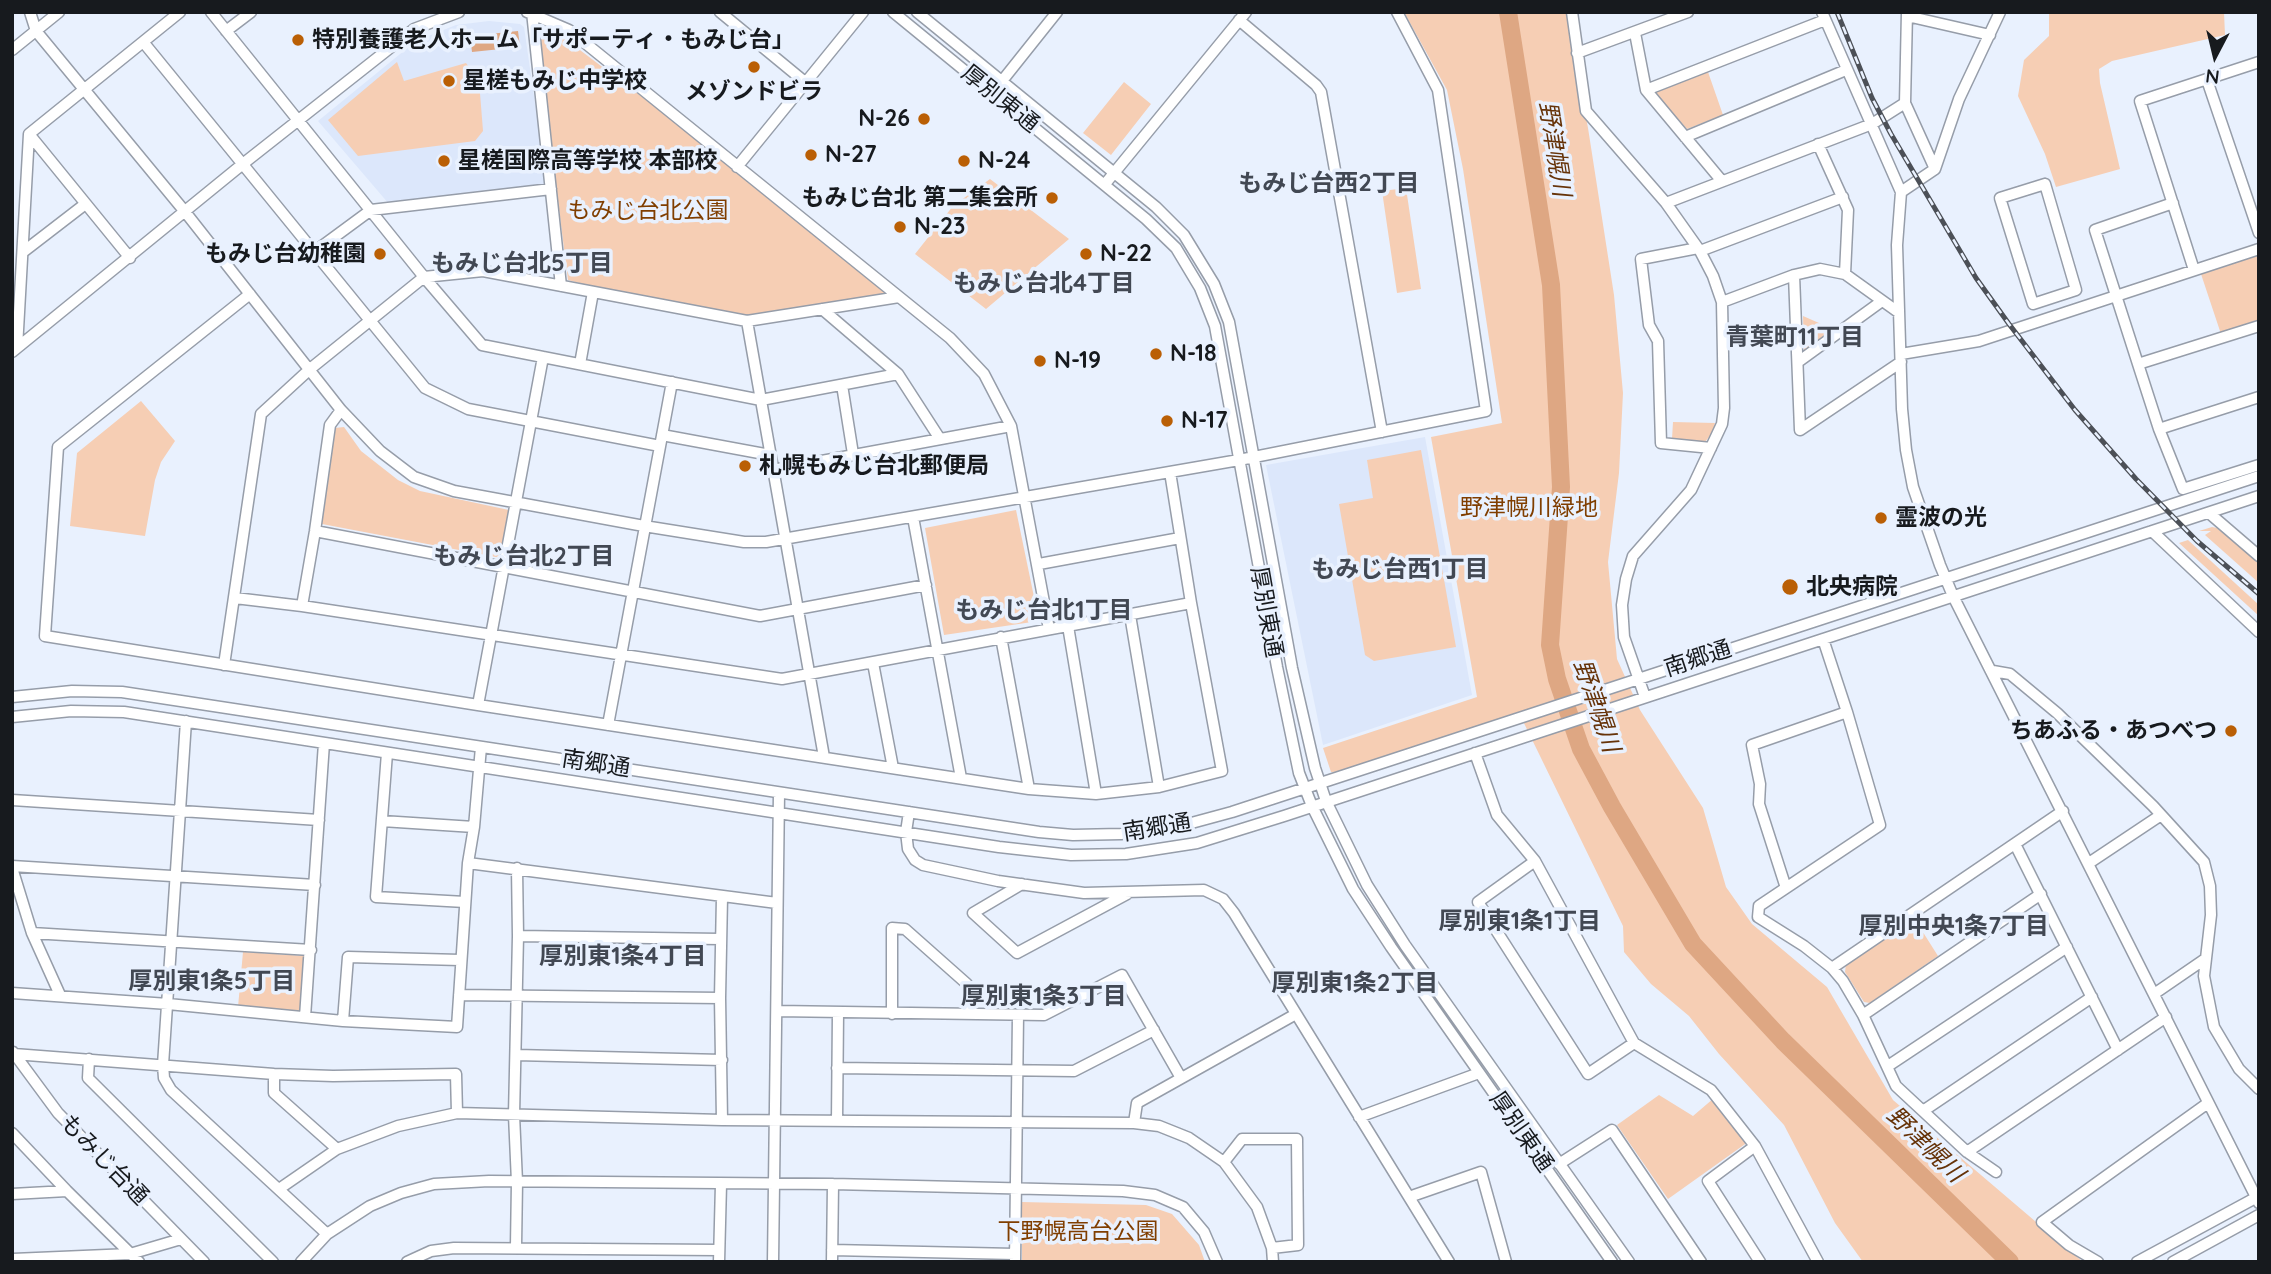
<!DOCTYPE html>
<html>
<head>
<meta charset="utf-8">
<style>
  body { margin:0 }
  #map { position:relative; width:2271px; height:1274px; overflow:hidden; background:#e9f1fe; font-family:Quicksand,sans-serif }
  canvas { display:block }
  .frame { position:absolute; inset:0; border:14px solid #171a1e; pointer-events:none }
  .north { position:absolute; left:2180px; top:21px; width:70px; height:70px; -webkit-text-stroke:5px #e9f1fe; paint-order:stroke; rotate:187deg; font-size:19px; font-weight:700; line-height:28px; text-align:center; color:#171a1e }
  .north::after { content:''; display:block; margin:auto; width:24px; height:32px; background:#171a1e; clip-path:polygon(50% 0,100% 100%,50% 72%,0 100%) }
</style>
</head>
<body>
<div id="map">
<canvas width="2271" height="1274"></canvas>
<div class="frame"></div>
<div class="north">N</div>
</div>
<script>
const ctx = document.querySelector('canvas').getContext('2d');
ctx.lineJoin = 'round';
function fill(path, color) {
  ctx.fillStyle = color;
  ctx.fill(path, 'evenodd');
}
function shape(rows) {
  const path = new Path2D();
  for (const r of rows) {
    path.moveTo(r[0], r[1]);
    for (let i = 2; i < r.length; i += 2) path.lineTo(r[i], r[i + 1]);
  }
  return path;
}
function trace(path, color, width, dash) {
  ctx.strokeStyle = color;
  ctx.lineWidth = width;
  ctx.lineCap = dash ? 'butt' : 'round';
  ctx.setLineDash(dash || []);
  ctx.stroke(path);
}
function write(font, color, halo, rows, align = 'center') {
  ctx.font = font + ' Quicksand,"Noto Sans JP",sans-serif';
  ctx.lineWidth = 7;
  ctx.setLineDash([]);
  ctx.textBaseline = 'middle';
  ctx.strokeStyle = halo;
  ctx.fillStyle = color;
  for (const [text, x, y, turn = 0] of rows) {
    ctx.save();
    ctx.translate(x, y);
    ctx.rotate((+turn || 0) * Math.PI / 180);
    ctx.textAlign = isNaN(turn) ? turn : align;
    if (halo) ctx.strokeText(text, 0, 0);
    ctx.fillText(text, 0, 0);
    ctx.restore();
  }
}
fill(shape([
  [489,21,520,24,524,27,547,186,389,204,318,121,416,41,456,25],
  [1425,437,1472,695,1323,745,1266,465]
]), '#dce7fb');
fill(shape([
  [1404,12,1566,12,1588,128,1614,295,1623,393,1619,473,1608,562,1617,659,1640,710,1703,808,1726,887,1752,924,1827,987,1893,1100,2083,1262,1863,1262,1835,1223,1784,1125,1719,1054,1689,1016,1651,984,1624,952,1623,926,1520,715,1353,771,1331,772,1323,748,1477,697,1431,437,1502,423,1463,169,1447,90],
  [2049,12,2224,12,2225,35,2112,61,2099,69,2100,83,2120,169,2056,187,2045,154,2018,96,2024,60,2049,36],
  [545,29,564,38,695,137,892,298,747,319,636,298,568,280,537,35],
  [397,62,404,81,466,63,479,81,483,131,475,141,358,156,328,120],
  [1708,72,1723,115,1687,129,1654,92],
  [1124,82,1151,104,1111,155,1083,133],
  [990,179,1069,239,986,309,915,254,953,206],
  [1406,188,1421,289,1397,293,1382,191],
  [2259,249,2259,326,2222,337,2199,268],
  [1803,316,1835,330,1804,353],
  [141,401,175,441,161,462,155,480,145,536,70,526,77,453],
  [1673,422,1715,423,1713,432,1705,442,1672,439],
  [344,427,361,451,398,480,420,491,509,510,501,558,322,524,335,428],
  [1421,450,1456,647,1374,661,1365,655,1339,504,1373,498,1367,460],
  [1016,510,1039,621,944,635,925,528],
  [2212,527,2217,528,2259,562,2259,583,2205,535,2211,531,2199,531],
  [2188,540,2259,605,2259,616,2179,543],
  [1914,918,1938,956,1870,1003,1864,1002,1845,972,1846,964],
  [243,952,306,956,303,1012,238,1007],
  [1659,1095,1693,1116,1714,1098,1748,1142,1668,1199,1617,1125],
  [1022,1202,1146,1205,1172,1214,1199,1245,1205,1262,1022,1262]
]), '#f6ceb4');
fill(shape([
  [518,31,520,47,472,52,470,36]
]), '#dea783');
trace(shape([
  [1508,12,1551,285,1561,487,1550,645,1557,679,1581,749,1612,807,1693,944,1783,1041,2010,1262]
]), '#dea783', 18);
const minor = shape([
  [30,12,36,31,186,213,341,410,380,451,414,477,454,491,644,526,744,542,766,542,1239,460,1486,411,1438,90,1397,12],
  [211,12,424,277,482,345,761,400,898,374],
  [527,12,569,30,950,338,984,374,1011,426,1049,629],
  [532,12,561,286],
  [720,12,805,82],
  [893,12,1146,219,1176,248,1200,288,1215,326,1277,667,1299,773,1312,806,1353,889,1391,947,1612,1262],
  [917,12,1156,207,1184,235,1214,284,1229,322,1292,668,1315,768,1326,801,1367,885,1405,945,1629,1262],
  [1572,12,1586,111,1666,203,1700,251,1713,276,1722,302,1724,408,1722,424,1691,490,1633,556,1626,579,1622,605,1624,637,1645,697],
  [1822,12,1901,192,1897,245,1902,409,1906,450,1913,487,1940,565,1953,596,2259,1203],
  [1907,12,1905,103,1935,169,1959,99,2000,12],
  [1907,16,1990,35],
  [1239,20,1316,85,1321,92,1382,432],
  [226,31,251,12],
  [1635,33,1646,90,1721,180],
  [144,43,425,388,468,409,660,446],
  [12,50,59,12],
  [1577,53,1688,12],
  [2207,80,2259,233],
  [1002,81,1057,12],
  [1646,90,1825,20],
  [29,134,130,258],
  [1685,137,1846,70],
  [1818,144,1848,210,1845,274],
  [737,167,863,12],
  [1105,184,1246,12],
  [2045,184,2076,290,2033,304,2000,198,2045,184],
  [1901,192,1935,169],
  [1666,203,1872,124,1905,103],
  [2173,203,2095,230,2138,364,2159,429,2183,489,2259,465],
  [1698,248,1641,259,1649,325,1658,341,1661,443,1711,448],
  [1700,251,1843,197],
  [23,252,84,205],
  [314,252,371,210,551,189],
  [2194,270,2140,101,2259,62],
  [1794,275,1800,430,1901,362],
  [250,294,58,447,45,636,478,705,1029,789,1096,794,1159,787,1222,771,1191,603,1170,472],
  [1722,302,1794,275,1820,269,1845,274,1898,312],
  [822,309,898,374,940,439],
  [747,321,824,757],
  [17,348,29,134,180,12],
  [12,352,244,163,414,29,459,12],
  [1901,354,1979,341,2259,249],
  [1798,362,1882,301],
  [580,364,593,292],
  [2138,364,2259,326],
  [842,385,853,454],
  [2159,429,2259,397],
  [662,435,770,455],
  [773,470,1011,426],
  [2209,513,2259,556],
  [913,517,961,778],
  [315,531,760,616,926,585],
  [2152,531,2259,632],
  [1039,564,1180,538],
  [235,598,302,606,782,679,1191,603],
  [302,606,315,531,330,425,341,410],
  [1130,615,1159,787],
  [1068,626,1096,794],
  [1001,637,1029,789],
  [1823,639,1847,712,1880,825,1759,906,1758,917,1804,946,1832,968,1843,981,1863,1015,1896,1086,1967,1152,1996,1172],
  [873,663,893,768],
  [224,665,261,414,310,369,424,277,483,271,747,321,899,297],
  [1993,671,2010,674,2057,713,2153,806,2204,862,2210,886,2211,915,2204,976,2214,1027,2239,1069,2259,1089],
  [12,697,72,691,122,692,1039,832,1073,835,1121,834,1184,825,1232,812,2259,476],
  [478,705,543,357],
  [12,717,71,711,124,712,999,847,1071,855,1126,854,1197,843,1284,816,2259,496],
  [186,721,163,1065,164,1078,171,1090,327,1234],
  [608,725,672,382],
  [387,753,376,897,465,902],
  [1475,753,1497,815,1535,861,1634,1043,1711,1090,1755,1146,1818,1262],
  [12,800,319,820],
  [909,812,906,832,908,849,915,860,923,865,998,881,1084,893,1204,890,1223,899,1234,913,1449,1262],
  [382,821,474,827],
  [2015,844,2118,1050],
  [1535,861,1478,902,1588,1074,1634,1043],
  [468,863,777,903],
  [2089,863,2161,815],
  [12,866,315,885],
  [12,868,32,933,60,995],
  [1022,884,973,913,1017,953,1127,894],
  [1786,888,1759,804,1760,784,1752,745,1847,712],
  [32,933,311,950],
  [518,936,720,939],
  [1832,968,2063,811],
  [12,993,168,1004,343,1021,457,1027,468,863,474,827,481,747],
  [2154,994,2205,959],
  [459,995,720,998],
  [777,1011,1044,1015,1122,975,1181,1078],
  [892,1014,892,928,905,929,967,984,967,1014],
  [1863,1015,2041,894],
  [305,1017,324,743],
  [343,1021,348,957,460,960],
  [13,1052,58,1113,204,1262],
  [14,1054,274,1074,333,1076,456,1074,457,1113],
  [516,1055,722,1060],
  [89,1059,88,1078,273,1262],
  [1888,1066,2067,947],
  [837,1068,1074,1071,1154,1030],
  [274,1074,274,1093,337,1149],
  [1923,1111,2092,997],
  [1359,1117,1479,1073],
  [722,1120,720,998,722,897],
  [837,1121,838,1013],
  [1134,1123,1137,1103,1296,1014],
  [12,1133,67,1191,139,1262],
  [1755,1146,1708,1181,1760,1262],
  [1967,1152,2166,1017],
  [1224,1162,1242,1139,1297,1139,1298,1245,1272,1248],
  [1559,1164,1612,1130,1701,1262],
  [279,1189,337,1149,398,1126,457,1113,722,1120,1134,1123,1159,1126,1189,1138,1224,1162,1257,1207,1272,1248,1273,1262],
  [12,1194,67,1191],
  [1409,1197,1481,1172,1506,1262],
  [516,1246,517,1182,514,1115,518,936,517,868],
  [832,1250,1015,1254],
  [13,1259,130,1254,181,1239],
  [301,1262,327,1234,370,1206,401,1193,434,1184,489,1181,833,1184,1123,1191,1155,1195,1183,1207,1204,1232,1217,1262],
  [407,1262,431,1251,454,1248,719,1250],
  [719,1262,721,1184],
  [773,1262,779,793],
  [832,1262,833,1184],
  [1015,1262,1018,1015],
  [2098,1262,2069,1245,2042,1222,2208,1103],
  [2137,1262,2259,1196],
  [2173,1262,2259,1215]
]);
trace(minor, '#969da9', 13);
trace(minor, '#fff', 10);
const rail = shape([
  [1837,12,1872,98,1891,134,1976,278,2009,324,2075,410,2136,479,2197,541,2259,594]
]);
trace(rail, '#4c5057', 5);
trace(rail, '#e9f1fe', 2.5, [8]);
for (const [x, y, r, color] of [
  [298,40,7,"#ba5f05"],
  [754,67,7,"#ba5f05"],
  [449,81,7,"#ba5f05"],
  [924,119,7,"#ba5f05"],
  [811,155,7,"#ba5f05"],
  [444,161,7,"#ba5f05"],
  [964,161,7,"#ba5f05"],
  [1052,198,7,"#ba5f05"],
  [900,227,7,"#ba5f05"],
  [380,254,7,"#ba5f05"],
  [1086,254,7,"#ba5f05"],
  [1156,354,7,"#ba5f05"],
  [1040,361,7,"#ba5f05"],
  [1167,421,7,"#ba5f05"],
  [745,466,7,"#ba5f05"],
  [1881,518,7,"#ba5f05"],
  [1790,587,9,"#ba5f05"],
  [2231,731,7,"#ba5f05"]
]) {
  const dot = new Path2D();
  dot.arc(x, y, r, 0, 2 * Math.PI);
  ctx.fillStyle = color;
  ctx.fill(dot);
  trace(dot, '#e9f1fe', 2.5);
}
write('bold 23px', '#171a1e', '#e9f1fe', [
  ["特別養護老人ホーム「サポーティ・もみじ台」",312,40],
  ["星槎もみじ中学校",463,81],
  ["メゾンドビラ",754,92,"center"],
  ["N-26",910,119,"right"],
  ["N-27",825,155],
  ["星槎国際高等学校 本部校",458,161],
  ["N-24",978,161],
  ["もみじ台北 第二集会所",1038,198,"right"],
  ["N-23",914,227],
  ["もみじ台幼稚園",366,254,"right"],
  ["N-22",1100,254],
  ["N-18",1170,354],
  ["N-19",1054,361],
  ["N-17",1181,421],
  ["札幌もみじ台北郵便局",759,466],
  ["霊波の光",1895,518],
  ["北央病院",1806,587],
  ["ちあふる・あつべつ",2217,731,"right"]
], 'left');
write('23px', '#171a1e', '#e9f1fe', [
  ["厚別東通",1000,99,39],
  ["厚別東通",1266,612,80],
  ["南郷通",1698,659,-18],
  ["南郷通",596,764,9],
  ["南郷通",1157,828,-9],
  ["厚別東通",1521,1132,55],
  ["もみじ台通",104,1160,46]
]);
write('23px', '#803e00', '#e9f1fe', [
  ["もみじ台北公園",648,211],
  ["野津幌川緑地",1529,508],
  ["下野幌高台公園",1078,1232]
]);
write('italic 24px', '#663309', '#e9f1fe', [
  ["野津幌川",1554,149,81],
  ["野津幌川",1596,706,71],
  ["野津幌川",1925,1145,44]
]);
write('bold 24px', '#424853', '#e9f1fe', [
  ["もみじ台西2丁目",1329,184],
  ["もみじ台北5丁目",522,264],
  ["もみじ台北4丁目",1044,284],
  ["青葉町11丁目",1795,338],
  ["もみじ台北2丁目",524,557],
  ["もみじ台西1丁目",1400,570],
  ["もみじ台北1丁目",1044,611],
  ["厚別東1条1丁目",1520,922],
  ["厚別中央1条7丁目",1954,927],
  ["厚別東1条4丁目",623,957],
  ["厚別東1条5丁目",212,982],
  ["厚別東1条2丁目",1355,984],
  ["厚別東1条3丁目",1044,997]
]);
</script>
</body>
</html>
